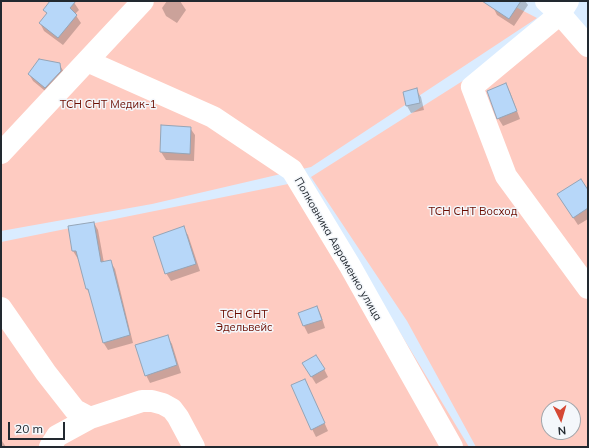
<!DOCTYPE html>
<html>
<head>
<meta charset="utf-8">
<style>
  body { margin:0 }
  #map { position:relative; width:589px; height:448px; overflow:hidden; background:#daecff; font-family:Mulish,sans-serif }
  canvas { display:block }
  .frame { position:absolute; inset:0; border:2px solid #222930; pointer-events:none }
  .north { position:absolute; left:541px; top:400px; width:40px; height:40px; box-sizing:border-box; background:#f4f7fb; border:1px solid #a0a5aa; border-radius:50%; rotate:175deg; font-size:11px; font-weight:700; line-height:16px; text-align:center; color:#222930 }
  .north::after { content:''; display:block; margin:auto; width:14px; height:18px; background:#d54834; clip-path:polygon(50% 0,100% 100%,50% 72%,0 100%) }
  .scale { position:absolute; left:8px; top:422px; width:57px; height:18px; box-sizing:border-box; border:2px solid #222930; border-top:0; padding-left:5px; font-size:12px; line-height:14px; white-space:nowrap; color:#222930; -webkit-text-stroke:3px #f4f7fb; paint-order:stroke }
</style>
</head>
<body>
<div id="map">
<canvas width="589" height="448"></canvas>
<div class="frame"></div>
<div class="north">N</div>
<div class="scale">20 m</div>
</div>
<script>
const ctx = document.querySelector('canvas').getContext('2d');
ctx.lineJoin = 'round';
function fill(path, color) {
  ctx.fillStyle = color;
  ctx.fill(path, 'evenodd');
}
function shape(rows) {
  const path = new Path2D();
  for (const r of rows) {
    path.moveTo(r[0], r[1]);
    for (let i = 2; i < r.length; i += 2) path.lineTo(r[i], r[i + 1]);
  }
  return path;
}
function trace(path, color, width, dash) {
  ctx.strokeStyle = color;
  ctx.lineWidth = width;
  ctx.lineCap = dash ? 'butt' : 'round';
  ctx.setLineDash(dash || []);
  ctx.stroke(path);
}
function write(font, color, halo, rows, align = 'center') {
  ctx.font = font + ' Mulish,sans-serif';
  ctx.lineWidth = 3;
  ctx.setLineDash([]);
  ctx.textBaseline = 'middle';
  ctx.strokeStyle = halo;
  ctx.fillStyle = color;
  for (const [text, x, y, turn = 0] of rows) {
    ctx.save();
    ctx.translate(x, y);
    ctx.rotate((+turn || 0) * Math.PI / 180);
    ctx.textAlign = isNaN(turn) ? turn : align;
    if (halo) ctx.strokeText(text, 0, 0);
    ctx.fillText(text, 0, 0);
    ctx.restore();
  }
}
fill(shape([
  [1,1,504,1,537,18,311,167,152,204,1,231],
  [570,13,588,38,588,447,476,447,407,321,311,177],
  [549,408,573,408,573,432,549,432],
  [308,180,469,447,1,447,1,242]
]), '#fecbc1');
fill(shape([
  [51,1,73,1,79,10,75,14,81,23,63,45,44,31,40,23,47,14,44,10],
  [167,1,180,1,186,10,177,23,166,16,162,8],
  [497,1,525,1,528,5,514,26,497,15,493,7],
  [59,64,64,72,50,95,33,81,29,74],
  [506,85,510,92,520,119,503,126,498,118],
  [416,90,421,97,424,110,411,113,407,106],
  [190,128,195,135,194,161,166,160,161,152],
  [588,192,588,219,578,225,563,202],
  [94,223,98,230,104,263,110,261,115,269,133,343,108,350,103,342,91,297,87,289,79,258,78,259,73,251],
  [183,228,188,235,200,271,171,281,166,273],
  [317,307,321,315,325,328,308,334,304,326,299,313],
  [167,336,172,344,181,373,150,383,146,375],
  [324,369,328,377,316,384,308,371],
  [309,388,328,431,316,437,312,429],
  [1,439,2,441,6,447,1,447]
]), '#0003');
const building = shape([
  [50,1,76,1,70,8,77,15,58,38,39,23,47,13,43,10,50,1],
  [482,1,521,1,509,19,482,1],
  [39,59,60,63,61,71,45,88,28,74,39,59],
  [506,83,517,111,497,119,487,91,506,83],
  [417,88,420,103,406,106,403,92,417,88],
  [161,125,191,127,190,154,160,152,161,125],
  [581,179,588,190,588,208,573,218,557,194,581,179],
  [94,222,101,262,111,260,130,335,103,343,88,289,86,289,76,251,72,251,68,226,94,222],
  [184,226,196,264,165,274,153,237,184,226],
  [317,306,322,320,303,326,298,313,317,306],
  [168,335,177,365,145,376,135,345,168,335],
  [316,355,325,369,311,377,302,363,316,355],
  [305,379,325,423,311,430,291,385,305,379]
]);
fill(building, '#b7d7f9');
trace(building, '#95a5b7', 1);
trace(shape([
  [546,1,560,14,588,46],
  [568,1,560,14,472,87,506,176,588,288],
  [87,61,213,117,292,170,350,266,452,447],
  [1,153,143,1],
  [1,308,46,373,75,410,90,418,142,401,152,401,163,404,172,409,178,417,194,447],
  [50,447,57,436,90,418]
]), '#fff', 22);
write('11px', '#6a0c01', '#f4f7fb', [
  ["ТСН СНТ Медик-1",108,105],
  ["ТСН СНТ Восход",473,212],
  ["ТСН СНТ",244,315],
  ["Эдельвейс",244,328]
]);
write('11px', '#222930', '#f4f7fb', [
  ["Полковника Авраменко улица",338,249,60]
]);
</script>
</body>
</html>
